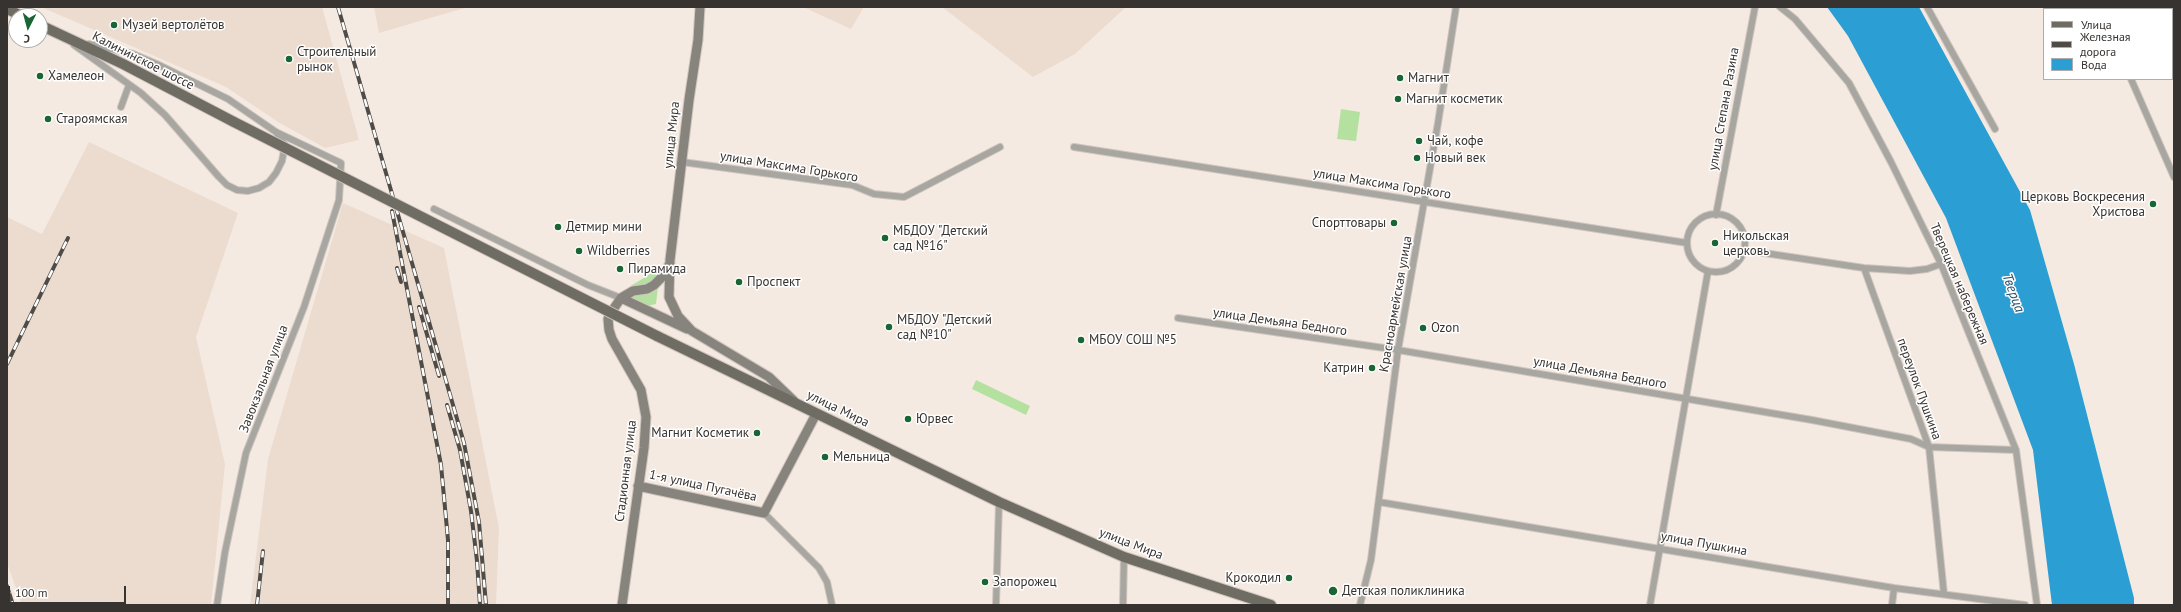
<!DOCTYPE html>
<html>
<head>
<meta charset="utf-8">
<style>
  body { margin:0 }
  #map { position:relative; width:2181px; height:612px; overflow:hidden; background:#f5eae2; font-family:"PT Sans",sans-serif }
  canvas { display:block }
  .frame { position:absolute; inset:0; border:8px solid #373330; pointer-events:none }
  .legend { position:absolute; left:2043px; top:8px; width:130px; height:72px; box-sizing:border-box; background:#fff; border:1px solid #afadac; margin:0; padding:5px 7px; list-style:none; font-size:12px; color:#373330 }
  .legend li { display:flex; align-items:center; gap:8px; height:20px }
  .legend b { width:20px; border:1px solid #afadac }
  .north { position:absolute; left:8px; top:8px; width:40px; height:40px; box-sizing:border-box; background:#fff; border:1px solid #afadac; border-radius:50%; rotate:186deg; font-size:11px; font-weight:700; line-height:16px; text-align:center; color:#373330 }
  .north::after { content:''; display:block; margin:auto; width:14px; height:18px; background:#1a6534; clip-path:polygon(50% 0,100% 100%,50% 72%,0 100%) }
  .scale { position:absolute; left:8px; top:586px; width:118px; height:18px; box-sizing:border-box; border:2px solid #373330; border-top:0; padding-left:5px; font-size:12px; line-height:14px; white-space:nowrap; color:#373330; -webkit-text-stroke:3px #fff; paint-order:stroke }
</style>
</head>
<body>
<div id="map">
<canvas width="2181" height="612"></canvas>
<div class="frame"></div>
<ul class="legend">
<li><b style="height:5px;background:#6f6c63"></b>Улица</li>
<li><b style="height:5px;background:#4f4b47"></b>Железная дорога</li>
<li><b style="height:11px;background:#2b9fd4"></b>Вода</li>
</ul>
<div class="north">С</div>
<div class="scale">100 m</div>
</div>
<script>
const ctx = document.querySelector('canvas').getContext('2d');
ctx.lineJoin = 'round';
function fill(path, color) {
  ctx.fillStyle = color;
  ctx.fill(path, 'evenodd');
}
function shape(rows) {
  const path = new Path2D();
  for (const r of rows) {
    if (r.length === 3) {
      path.moveTo(r[0] + r[2], r[1]);
      path.arc(r[0], r[1], r[2], 0, 2 * Math.PI);
      continue;
    }
    path.moveTo(r[0], r[1]);
    for (let i = 2; i < r.length; i += 2) path.lineTo(r[i], r[i + 1]);
  }
  return path;
}
function trace(path, color, width, dash) {
  ctx.strokeStyle = color;
  ctx.lineWidth = width;
  ctx.lineCap = dash ? 'butt' : 'round';
  ctx.setLineDash(dash || []);
  ctx.stroke(path);
}
function write(font, color, halo, rows, align = 'center') {
  ctx.font = font + ' "PT Sans",sans-serif';
  ctx.lineWidth = 3;
  ctx.setLineDash([]);
  ctx.textBaseline = 'middle';
  ctx.strokeStyle = halo;
  ctx.fillStyle = color;
  for (const [text, x, y, turn = 0] of rows) {
    ctx.save();
    ctx.translate(x, y);
    ctx.rotate((+turn || 0) * Math.PI / 180);
    ctx.textAlign = isNaN(turn) ? turn : align;
    if (halo) ctx.strokeText(text, 0, 0);
    ctx.fillText(text, 0, 0);
    ctx.restore();
  }
}
fill(shape([
  [41,7,322,7,359,140,325,148,278,122,226,87],
  [374,7,468,7,379,33],
  [803,7,864,7,851,29],
  [942,7,1126,7,1075,54,1033,77],
  [89,142,238,213,196,337,225,464,211,605,22,605,7,563,7,217,42,234],
  [343,203,444,248,499,528,496,605,250,605,268,459]
]), '#ecdccf');
fill(shape([
  [1341,109,1360,112,1356,141,1337,139],
  [652,273,658,275,659,279,656,304,647,306,626,297,628,289,632,285],
  [976,380,1030,406,1026,415,972,389]
]), '#b5e1a0');
fill(shape([
  [1827,7,1919,7,2030,210,2074,364,2134,598,2134,605,2052,605,2033,450,1946,218,1848,36]
]), '#2b9fd4');
const street = shape([
  [1780,7,1795,19,1849,83,1891,162,1941,264,2016,450,2037,605],
  [1927,7,1995,129],
  [2099,7,2100,9],
  [89,44,133,54,159,65,228,99,276,132,341,163,339,200,304,307,246,453,225,552,217,605],
  [74,45,141,93,165,115,219,177,227,185,237,190,248,191,259,188,269,182,276,173,282,161,285,145,276,132],
  [2131,79,2174,177],
  [121,107,129,85],
  [1074,147,1687,243],
  [682,162,852,185,874,194,904,197,1000,147],
  [434,209,588,285,621,298],
  [1716,243,29],
  [1716,215,1755,7],
  [1744,250,1864,268,1910,271,1927,269,1941,264],
  [1864,268,1929,447,1944,594],
  [1178,318,1398,350,1812,420,1911,439,1929,447,2016,450],
  [1379,502,1894,588,2025,605],
  [764,513,819,568,827,582,832,605],
  [996,605,999,502],
  [1123,605,1124,557],
  [1360,605,1371,560,1398,350,1438,123,1456,7],
  [1650,605,1708,271],
  [1892,605,1894,588]
]);
const secondary = shape([
  [700,7,698,40,689,100,670,260,669,297,678,316,692,331,769,377,794,401],
  [621,298,687,329],
  [638,486,764,513,816,414],
  [622,605,644,448,646,417,641,390,612,339,609,330,608,319,610,314,621,298,633,291,647,289,654,285,662,277,669,265]
]);
const primary = shape([
  [7,9,22,16],
  [40,25,123,64,234,122],
  [657,336,999,502,1124,557,1271,605]
]);
trace(street, '#cfc5be', 8);
trace(secondary, '#cfc5be', 11);
trace(primary, '#cfc5be', 12);
trace(street, '#a8a6a1', 6);
trace(secondary, '#87847d', 9);
trace(primary, '#6f6c63', 10);
const rail = shape([
  [338,7,464,443,479,522,486,605],
  [392,211,441,465,448,540,448,605],
  [397,268,401,282],
  [419,307,439,376],
  [7,364,68,238],
  [447,405,460,450,471,511,477,561,480,605],
  [7,586,13,605],
  [257,605,263,551]
]);
trace(rail, '#4f4b47', 4);
trace(rail, '#fff', 2.5, [8]);
const primaryBridge = shape([
  [234,122,657,336]
]);
trace(primaryBridge, '#cfc5be', 12, []);
trace(primaryBridge, '#6f6c63', 10);
for (const [x, y, r, color] of [
  [114,25,4,"#1a6534"],
  [289,59,4,"#1a6534"],
  [40,76,4,"#1a6534"],
  [1400,78,4,"#1a6534"],
  [1398,99,4,"#1a6534"],
  [48,119,4,"#1a6534"],
  [1419,141,4,"#1a6534"],
  [1417,158,4,"#1a6534"],
  [2153,204,4,"#1a6534"],
  [1394,223,4,"#1a6534"],
  [558,227,4,"#1a6534"],
  [885,238,4,"#1a6534"],
  [1715,243,4,"#1a6534"],
  [579,251,4,"#1a6534"],
  [620,269,4,"#1a6534"],
  [739,282,4,"#1a6534"],
  [889,327,4,"#1a6534"],
  [1423,328,4,"#1a6534"],
  [1081,340,4,"#1a6534"],
  [1372,368,4,"#1a6534"],
  [908,419,4,"#1a6534"],
  [757,433,4,"#1a6534"],
  [825,457,4,"#1a6534"],
  [1289,578,4,"#1a6534"],
  [985,582,4,"#1a6534"],
  [1333,591,5,"#1a6534"]
]) {
  const dot = new Path2D();
  dot.arc(x, y, r, 0, 2 * Math.PI);
  ctx.fillStyle = color;
  ctx.fill(dot);
  trace(dot, '#fff', 1.5);
}
write('13px', '#373330', '#fff', [
  ["Музей вертолётов",122,25],
  ["Строительный",297,52],
  ["рынок",297,67],
  ["Хамелеон",48,76],
  ["Магнит",1408,78],
  ["Магнит косметик",1406,99],
  ["Староямская",56,119],
  ["Чай, кофе",1427,141],
  ["Новый век",1425,158],
  ["Церковь Воскресения",2145,197,"right"],
  ["Христова",2145,212,"right"],
  ["Спорттовары",1386,223,"right"],
  ["Детмир мини",566,227],
  ["МБДОУ \"Детский",893,231],
  ["сад №16\"",893,246],
  ["Никольская",1723,236],
  ["церковь",1723,251],
  ["Wildberries",587,251],
  ["Пирамида",628,269],
  ["Проспект",747,282],
  ["МБДОУ \"Детский",897,320],
  ["сад №10\"",897,335],
  ["Ozon",1431,328],
  ["МБОУ СОШ №5",1089,340],
  ["Катрин",1364,368,"right"],
  ["Юрвес",916,419],
  ["Магнит Косметик",749,433,"right"],
  ["Мельница",833,457],
  ["Крокодил",1281,578,"right"],
  ["Запорожец",993,582],
  ["Детская поликлиника",1342,591]
], 'left');
write('13px', '#373330', '#fff', [
  ["Калининское шоссе",143,61,27],
  ["улица Степана Разина",1724,109,-80],
  ["улица Мира",672,135,-84],
  ["улица Максима Горького",789,167,9],
  ["улица Максима Горького",1382,184,9],
  ["Тверецкая набережная",1959,284,67],
  ["Красноармейская улица",1396,304,-80],
  ["улица Демьяна Бедного",1280,322,8],
  ["улица Демьяна Бедного",1600,373,10],
  ["Завокзальная улица",264,379,-69],
  ["переулок Пушкина",1919,389,70],
  ["улица Мира",838,409,26],
  ["Стадионная улица",626,471,-83],
  ["1-я улица Пугачёва",703,486,12],
  ["улица Мира",1131,544,21],
  ["улица Пушкина",1704,544,10]
]);
write('italic 14px', '#245067', '#fff', [
  ["Тверца",2013,293,70]
]);
</script>
</body>
</html>
